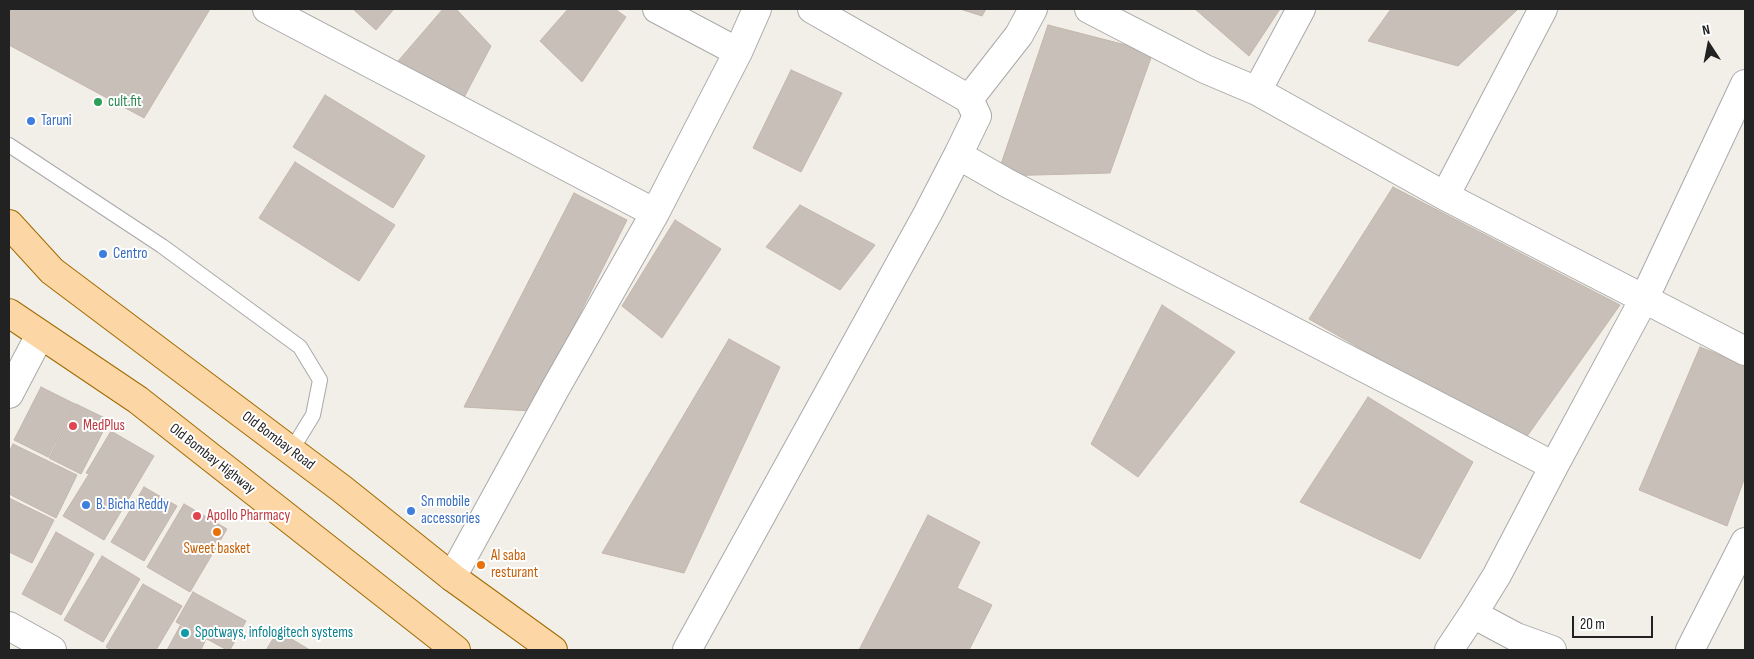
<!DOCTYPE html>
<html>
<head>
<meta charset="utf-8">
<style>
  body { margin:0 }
  #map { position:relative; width:1754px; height:659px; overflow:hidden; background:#f2efe9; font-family:"Sofia Sans Condensed",sans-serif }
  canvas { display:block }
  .frame { position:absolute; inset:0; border:10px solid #222; pointer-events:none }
  .north { position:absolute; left:1684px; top:20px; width:50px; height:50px; -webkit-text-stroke:4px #fff; paint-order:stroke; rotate:349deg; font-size:14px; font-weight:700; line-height:20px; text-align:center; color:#222 }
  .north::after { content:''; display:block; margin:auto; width:18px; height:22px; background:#222; clip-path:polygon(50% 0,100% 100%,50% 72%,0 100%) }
  .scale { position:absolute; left:1572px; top:616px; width:81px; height:22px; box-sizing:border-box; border:2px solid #222; border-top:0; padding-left:6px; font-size:15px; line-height:18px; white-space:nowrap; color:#222; -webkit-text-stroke:4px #fff; paint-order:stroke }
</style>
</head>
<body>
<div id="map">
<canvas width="1754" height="659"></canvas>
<div class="frame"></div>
<div class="north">N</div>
<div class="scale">20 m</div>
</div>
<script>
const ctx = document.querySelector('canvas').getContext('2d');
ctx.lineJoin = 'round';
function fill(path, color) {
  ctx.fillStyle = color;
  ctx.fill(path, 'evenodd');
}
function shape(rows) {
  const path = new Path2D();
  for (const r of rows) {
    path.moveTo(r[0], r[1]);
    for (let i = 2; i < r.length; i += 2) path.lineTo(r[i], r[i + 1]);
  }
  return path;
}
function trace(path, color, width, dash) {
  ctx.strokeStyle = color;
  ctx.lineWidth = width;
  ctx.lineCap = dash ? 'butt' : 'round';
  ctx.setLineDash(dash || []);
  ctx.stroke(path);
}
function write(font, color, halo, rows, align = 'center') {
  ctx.font = font + ' "Sofia Sans Condensed",sans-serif';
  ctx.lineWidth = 4;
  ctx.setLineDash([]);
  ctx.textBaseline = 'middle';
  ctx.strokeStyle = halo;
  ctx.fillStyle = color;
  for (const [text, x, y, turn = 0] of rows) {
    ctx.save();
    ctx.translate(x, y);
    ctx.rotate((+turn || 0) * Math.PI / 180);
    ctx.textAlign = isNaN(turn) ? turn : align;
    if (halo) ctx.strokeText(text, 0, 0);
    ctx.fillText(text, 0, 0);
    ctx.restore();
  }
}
const building = shape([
  [9,9,210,9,144,118,9,45,9,9],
  [353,9,394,9,376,30,353,9],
  [443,9,456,9,491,46,458,109,393,67,443,9],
  [568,9,615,9,626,17,582,82,540,41,568,9],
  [960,9,986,9,982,16,960,9],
  [1195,9,1280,9,1249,56,1195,9],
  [1391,9,1518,9,1458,66,1368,41,1391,9],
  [1048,25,1153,52,1110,173,997,176,1048,25],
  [791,70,842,93,801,172,753,148,791,70],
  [325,95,425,156,393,208,293,147,325,95],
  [295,162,395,225,359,281,259,218,295,162],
  [1393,187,1620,305,1523,442,1309,319,1393,187],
  [574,193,627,220,531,411,464,407,574,193],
  [800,205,875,245,840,290,766,247,800,205],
  [675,220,721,249,662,338,622,306,675,220],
  [1162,305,1235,352,1138,477,1091,444,1162,305],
  [729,339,780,367,684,573,602,553,729,339],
  [1700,347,1745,365,1745,477,1727,526,1639,490,1700,347],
  [41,387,75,404,48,457,14,440,41,387],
  [1368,397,1473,462,1420,559,1300,502,1368,397],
  [76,404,109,420,81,474,49,458,76,404],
  [111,431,154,456,104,540,63,516,89,474,86,473,111,431],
  [13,444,77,475,56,518,9,494,9,452,13,444],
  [144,487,177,506,144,561,111,542,144,487],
  [9,498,54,520,32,563,9,552,9,498],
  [184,504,227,529,190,592,147,567,184,504],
  [928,515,980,542,957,588,992,605,969,650,859,650,928,515],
  [56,532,94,554,61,615,22,594,56,532],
  [102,556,140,579,103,642,64,620,102,556],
  [143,584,182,606,156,650,111,650,106,647,143,584],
  [193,592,246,621,230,650,227,650,176,622,193,592],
  [180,626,206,639,201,650,167,650,180,626],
  [278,631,310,650,266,650,278,631]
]);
fill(building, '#c7bfb8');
trace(building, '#c4b6ab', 1);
const service = shape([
  [9,145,162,246,300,347,320,380,313,415,291,451]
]);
const minor = shape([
  [267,9,655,213],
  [657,9,738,52],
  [812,9,969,99,1019,35,1033,9],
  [1089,9,1205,69,1257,91,1445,196,1745,351],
  [1257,91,1301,9],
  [958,155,1007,183,1554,466],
  [1445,196,1543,9],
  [9,394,40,335],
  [452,577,555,389,655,213,738,52,757,9],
  [9,626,52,650],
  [687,650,928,213,958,155,977,116,969,99],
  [1449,650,1473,614],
  [1552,650,1516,637,1473,614,1497,575,1554,466,1644,299,1745,84],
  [1690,650,1745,542]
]);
const primary = shape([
  [9,224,52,271,342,489,452,577,553,650],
  [9,313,138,400,456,650]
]);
trace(service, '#a9a9a9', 16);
trace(minor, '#a9a9a9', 30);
trace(primary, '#a06b00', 30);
trace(service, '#fff', 14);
trace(minor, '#fff', 28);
trace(primary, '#fcd6a4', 28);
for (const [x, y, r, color] of [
  [98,102,5,"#2e9e5b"],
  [31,121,5,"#3f7fe0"],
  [103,254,5,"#3f7fe0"],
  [73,426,5,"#e0444e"],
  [86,505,5,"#3f7fe0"],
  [411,511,5,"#3f7fe0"],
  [197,516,5,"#e0444e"],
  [217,532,5,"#e8710a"],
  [481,565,5,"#e8710a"],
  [185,633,5,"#0f9aa8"]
]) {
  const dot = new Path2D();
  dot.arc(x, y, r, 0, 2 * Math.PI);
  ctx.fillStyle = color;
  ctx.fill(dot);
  trace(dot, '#fff', 2);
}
write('15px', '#27864d', '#fff', [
  ["cult.fit",108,102]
], 'left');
write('15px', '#366cbe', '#fff', [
  ["Taruni",41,121],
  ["Centro",113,254],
  ["Sn mobile",421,502],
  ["accessories",421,519],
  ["B. Bicha Reddy",96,505]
], 'left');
write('15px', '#be3a42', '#fff', [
  ["MedPlus",83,426],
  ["Apollo Pharmacy",207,516]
], 'left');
write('15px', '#222', '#fff', [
  ["Old Bombay Road",278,441,37],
  ["Old Bombay Highway",212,459,38]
]);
write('15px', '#c56008', '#fff', [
  ["Sweet basket",217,549],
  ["Al saba",491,556,"left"],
  ["resturant",491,573,"left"]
]);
write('15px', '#0d838f', '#fff', [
  ["Spotways, infologitech systems",195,633]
], 'left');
</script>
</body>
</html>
